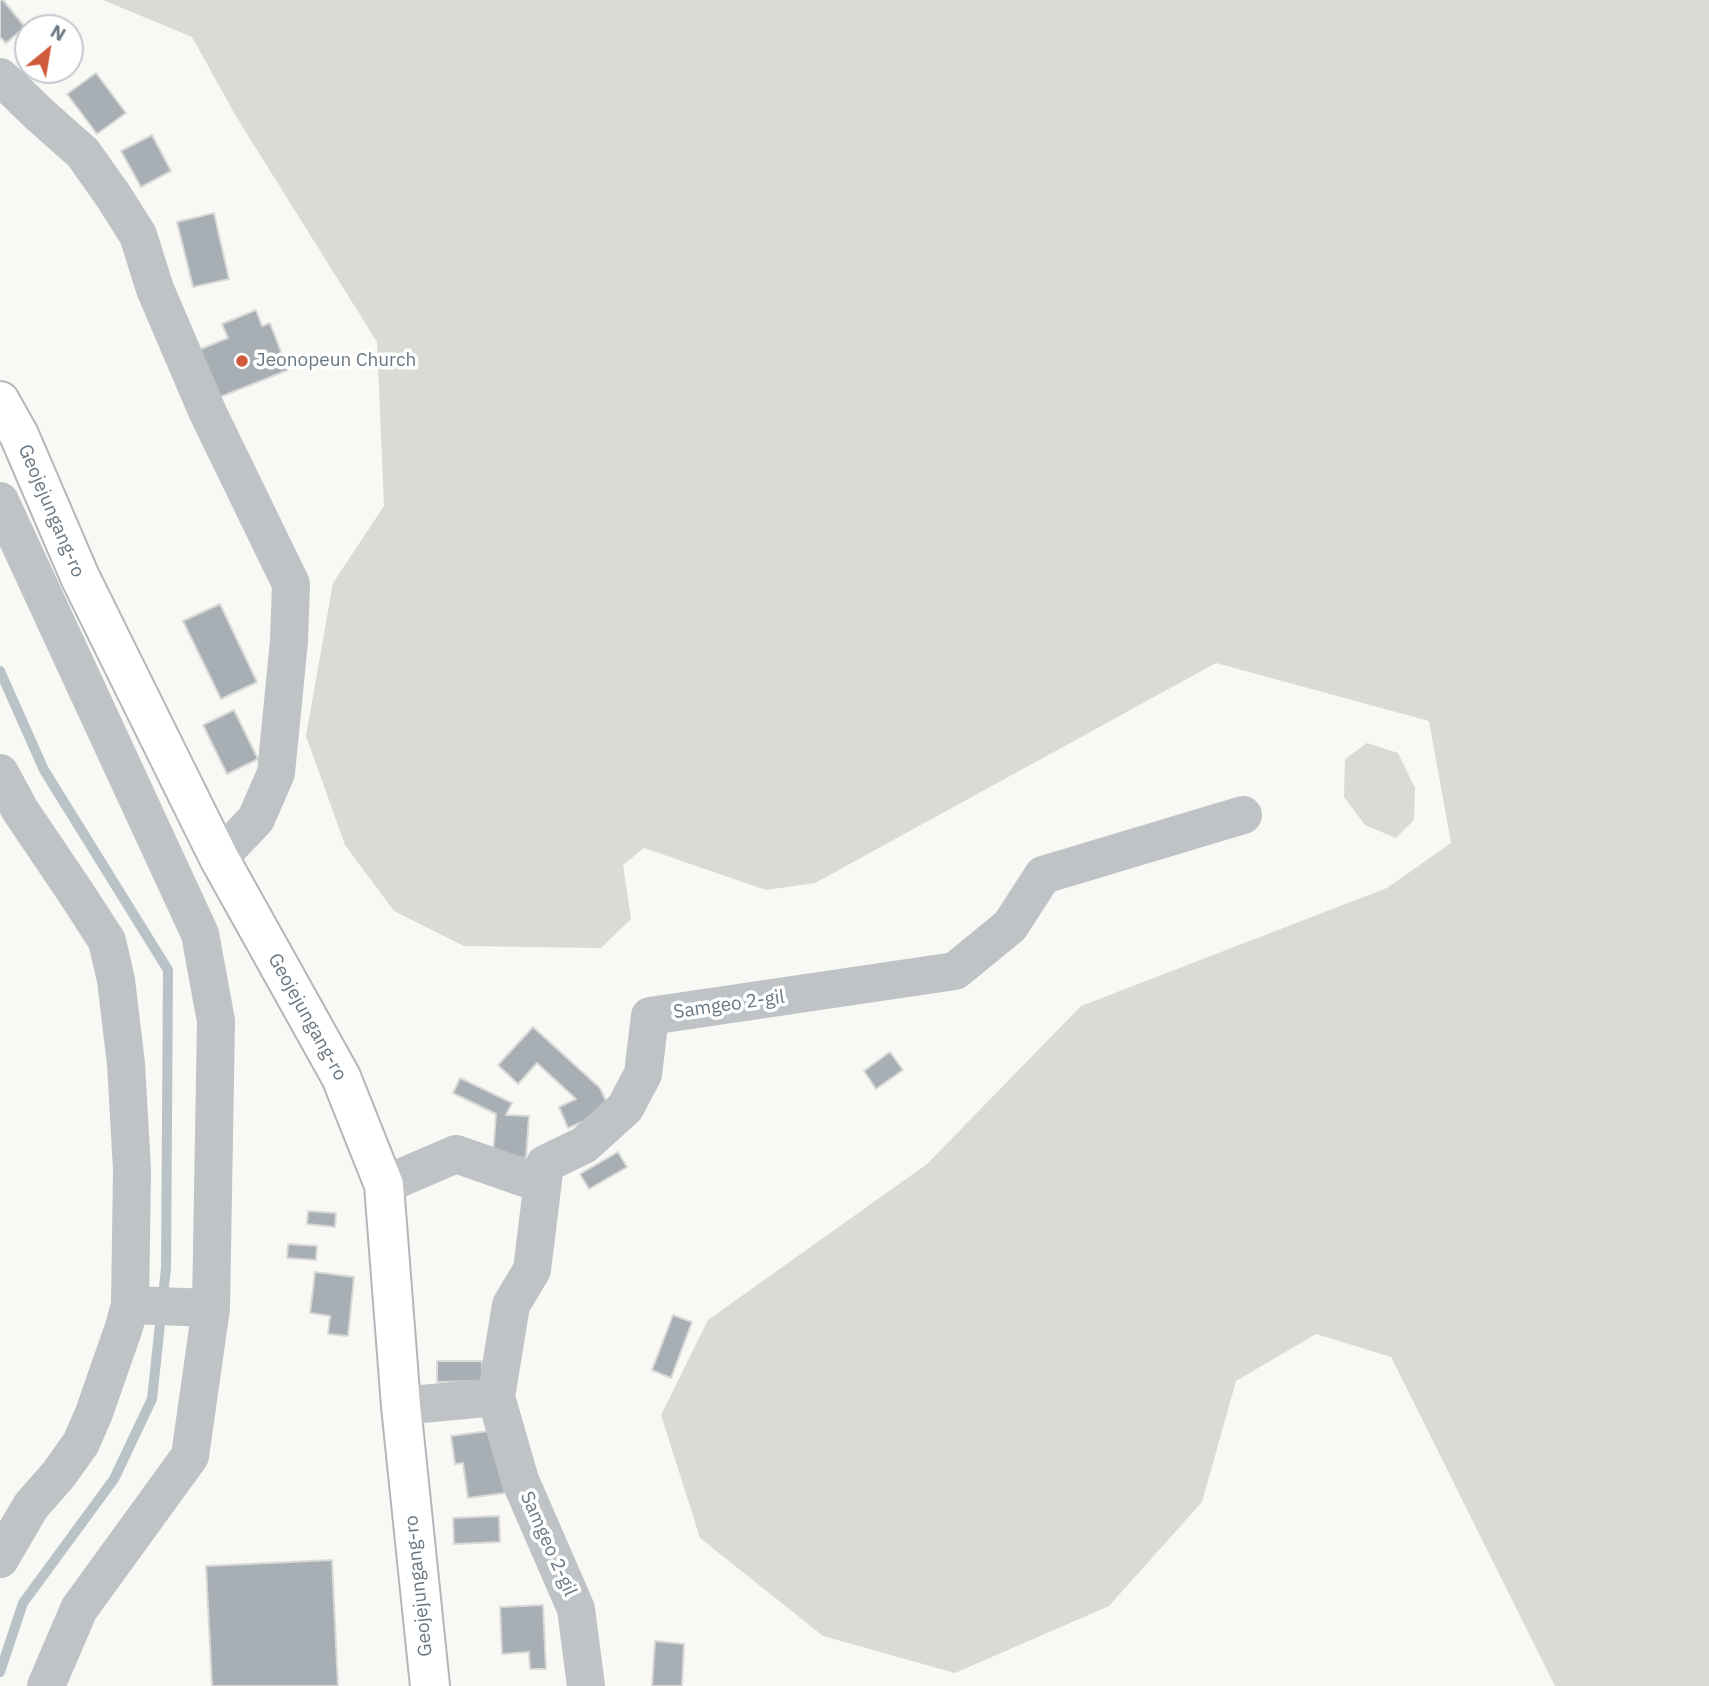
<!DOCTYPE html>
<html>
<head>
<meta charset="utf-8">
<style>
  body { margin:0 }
  #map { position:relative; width:1709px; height:1686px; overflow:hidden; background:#f8f8f5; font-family:"IBM Plex Sans",sans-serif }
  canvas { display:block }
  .north { position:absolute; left:14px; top:14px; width:70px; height:70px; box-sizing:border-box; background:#fff; border:2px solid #c3c9cd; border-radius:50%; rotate:30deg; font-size:19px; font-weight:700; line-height:28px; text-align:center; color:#6a7883 }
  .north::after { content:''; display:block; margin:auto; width:24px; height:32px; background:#d05b3c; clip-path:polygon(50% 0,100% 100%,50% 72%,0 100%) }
</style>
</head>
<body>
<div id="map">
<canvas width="1709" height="1686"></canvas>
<div class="north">N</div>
</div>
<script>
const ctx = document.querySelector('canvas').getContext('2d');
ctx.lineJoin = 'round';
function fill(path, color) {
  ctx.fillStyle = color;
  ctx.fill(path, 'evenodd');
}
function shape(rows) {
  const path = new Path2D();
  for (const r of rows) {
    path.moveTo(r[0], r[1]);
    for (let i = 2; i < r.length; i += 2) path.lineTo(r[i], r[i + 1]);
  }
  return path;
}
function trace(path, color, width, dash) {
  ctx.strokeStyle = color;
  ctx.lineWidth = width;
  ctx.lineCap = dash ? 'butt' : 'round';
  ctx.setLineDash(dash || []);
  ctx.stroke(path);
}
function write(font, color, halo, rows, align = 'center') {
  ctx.font = font + ' "IBM Plex Sans",sans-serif';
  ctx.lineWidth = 7;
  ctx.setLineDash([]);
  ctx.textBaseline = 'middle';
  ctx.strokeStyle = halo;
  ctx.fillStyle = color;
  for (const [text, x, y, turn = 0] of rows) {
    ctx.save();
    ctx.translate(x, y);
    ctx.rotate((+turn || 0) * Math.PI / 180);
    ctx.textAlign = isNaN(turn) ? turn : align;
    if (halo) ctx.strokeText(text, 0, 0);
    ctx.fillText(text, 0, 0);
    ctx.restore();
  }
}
fill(shape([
  [103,0,1709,0,1709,1686,1555,1686,1391,1357,1316,1334,1236,1381,1202,1502,1109,1606,955,1673,823,1636,700,1538,661,1415,708,1320,927,1164,1081,1006,1387,888,1451,843,1429,721,1216,663,815,883,766,890,644,848,623,865,631,919,601,948,464,946,394,911,345,845,306,736,333,583,384,506,377,342,237,118,192,37],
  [1367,743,1398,753,1415,788,1414,820,1396,838,1365,825,1344,797,1345,759]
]), '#d8dcd5');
trace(shape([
  [0,671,44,770,168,970,166,1268,152,1399,114,1479,23,1603,0,1672]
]), '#b9c3c7', 10);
const building = shape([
  [0,0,3,0,25,27,6,43,0,37,0,0],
  [96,73,126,113,97,134,67,94,96,73],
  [152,135,171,171,141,187,121,151,152,135],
  [214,213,229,279,193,287,177,222,214,213],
  [256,310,262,326,270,323,288,370,215,399,196,351,228,338,222,324,256,310],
  [220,604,257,682,221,699,183,621,220,604],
  [234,710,258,759,227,774,203,725,234,710],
  [533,1027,600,1088,610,1110,568,1128,559,1107,576,1099,537,1063,518,1084,498,1065,533,1027],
  [890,1052,903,1070,876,1089,864,1071,890,1052],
  [460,1078,512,1103,506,1115,529,1116,526,1158,493,1155,496,1114,453,1093,460,1078],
  [618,1152,627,1167,589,1189,580,1174,618,1152],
  [308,1211,336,1213,335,1227,307,1224,308,1211],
  [288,1244,317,1246,316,1260,287,1258,288,1244],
  [315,1272,354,1277,348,1336,328,1334,330,1316,310,1313,315,1272],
  [673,1315,692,1322,671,1378,652,1370,673,1315],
  [437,1361,482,1361,482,1381,437,1382,437,1361],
  [496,1430,505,1493,468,1498,463,1463,455,1464,451,1436,496,1430],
  [499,1516,500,1542,454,1544,453,1518,499,1516],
  [332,1560,338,1686,212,1686,206,1566,332,1560],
  [543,1605,546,1669,530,1669,529,1652,502,1654,500,1607,543,1605],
  [655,1641,684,1644,682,1686,652,1686,655,1641]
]);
fill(building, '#a7aeb4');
trace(building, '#d9d9d8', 2);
const major = shape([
  [0,401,19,435,80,577,219,858,341,1077,384,1185,401,1406,430,1686]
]);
trace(major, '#b3b7ba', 42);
trace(shape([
  [0,77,8,84,39,114,83,153,114,197,138,235,155,289,208,413,291,584,289,641,276,773,256,819,219,858],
  [0,501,200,934,216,1021,211,1308,190,1456,79,1609,46,1686],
  [0,773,20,810,78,896,107,941,116,980,126,1064,132,1170,130,1305,124,1327,94,1413,81,1443,59,1474,31,1506,0,1559],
  [384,1185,456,1154,542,1184],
  [130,1305,211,1308],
  [401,1406,496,1397],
  [586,1686,576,1609,520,1480,496,1397,511,1305,532,1270,545,1164,584,1145,625,1108,643,1074,650,1016,955,971,1010,926,1043,875,1243,815]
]), '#bfc3c6', 38);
trace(major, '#fff', 38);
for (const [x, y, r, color] of [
  [242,361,7,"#d05b3c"]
]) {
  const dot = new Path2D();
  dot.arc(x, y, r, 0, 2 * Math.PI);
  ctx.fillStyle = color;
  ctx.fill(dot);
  trace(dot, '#fff', 2.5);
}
write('19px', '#6a7883', '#fff', [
  ["Jeonopeun Church",256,361]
], 'left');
write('19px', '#6a7883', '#fff', [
  ["Geojejungang-ro",51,511,67],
  ["Samgeo 2-gil",729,1005,-8],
  ["Geojejungang-ro",307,1017,61],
  ["Samgeo 2-gil",548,1544,66],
  ["Geojejungang-ro",419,1586,-96]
]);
</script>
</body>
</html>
